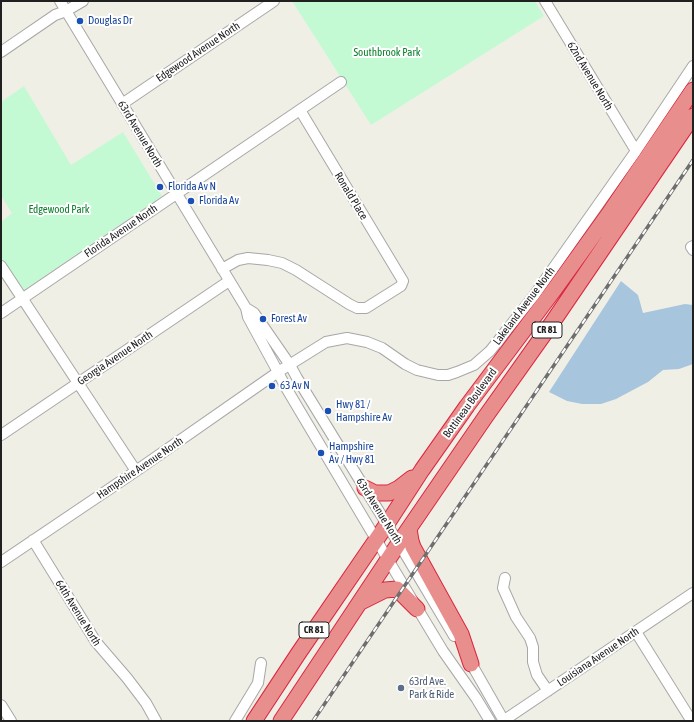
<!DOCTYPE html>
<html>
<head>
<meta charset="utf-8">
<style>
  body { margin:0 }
  #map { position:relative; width:694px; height:722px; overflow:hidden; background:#f0efe6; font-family:"Asap Condensed",sans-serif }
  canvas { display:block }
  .frame { position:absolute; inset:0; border:2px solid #202020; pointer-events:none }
</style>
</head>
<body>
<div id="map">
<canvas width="694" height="722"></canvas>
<div class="frame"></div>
</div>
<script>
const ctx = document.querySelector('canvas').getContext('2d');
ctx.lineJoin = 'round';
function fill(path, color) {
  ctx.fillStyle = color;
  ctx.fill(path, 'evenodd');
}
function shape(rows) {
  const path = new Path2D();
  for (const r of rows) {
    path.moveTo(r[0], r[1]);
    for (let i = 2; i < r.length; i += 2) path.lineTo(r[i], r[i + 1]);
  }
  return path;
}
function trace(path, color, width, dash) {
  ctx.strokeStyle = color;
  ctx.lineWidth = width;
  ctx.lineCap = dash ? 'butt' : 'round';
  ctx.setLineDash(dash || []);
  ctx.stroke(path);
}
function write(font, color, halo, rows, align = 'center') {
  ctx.font = font + ' "Asap Condensed",sans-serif';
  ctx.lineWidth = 4;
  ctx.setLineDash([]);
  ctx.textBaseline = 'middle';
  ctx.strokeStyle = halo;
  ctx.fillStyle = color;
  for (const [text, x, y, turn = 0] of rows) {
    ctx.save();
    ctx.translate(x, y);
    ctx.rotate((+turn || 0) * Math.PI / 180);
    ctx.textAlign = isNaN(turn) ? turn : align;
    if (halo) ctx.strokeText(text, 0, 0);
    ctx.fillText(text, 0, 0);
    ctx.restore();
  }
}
fill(shape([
  [292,1,535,1,544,16,371,125],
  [24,86,71,165,123,132,162,196,24,290,1,258,1,222,12,213,1,196,1,102]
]), '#c4fad3');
fill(shape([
  [621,281,638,295,643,313,685,304,693,305,693,364,679,369,663,370,648,382,616,399,601,404,582,404,567,401,549,392]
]), '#a7c6de');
const minor = shape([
  [60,1,246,308,248,317,278,372,285,386,396,573,443,651,476,698,490,721],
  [545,1,636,151],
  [1,52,55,15,66,11,83,1],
  [122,104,274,1],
  [693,246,691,247,693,250],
  [1,266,136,471],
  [222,269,238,260,248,258,268,260,282,263,296,270,349,304,357,308,366,308,401,286,403,281,300,110],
  [246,308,254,313,290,365,297,378,407,557,454,636],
  [1,313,341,82],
  [1,435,229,281],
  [33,540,96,642,127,678,146,703,156,721],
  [1,562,136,471,278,372,326,342,347,338,367,342,382,348,405,364,417,370,438,375,448,375,457,372,474,365,490,351,533,297,636,151,693,66],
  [505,578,503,588,516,617,530,638,533,647,533,662,537,675,548,691],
  [636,632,691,720,693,719],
  [468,658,504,721],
  [1,705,11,721],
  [235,721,258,683,261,663],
  [503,721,693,593]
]);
const highway = shape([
  [365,488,375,493,389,493,399,488,412,478],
  [409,529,411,541,413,547,461,634,471,664],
  [361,602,385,590,397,589,417,609],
  [254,721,298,654,387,524,422,470,467,406,554,290,608,215,693,90],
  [281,721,399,543,486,416,552,323,693,116]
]);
trace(minor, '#a7a7a7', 12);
trace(highway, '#dc253f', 17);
trace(minor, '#fff', 10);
trace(highway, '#e88f8e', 15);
const rail = shape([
  [313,721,693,160]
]);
trace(rail, '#6e6e6e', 3.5);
trace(rail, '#fff', 2, [6]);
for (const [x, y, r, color] of [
  [80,21,4,"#1a4fb4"],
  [160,187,4,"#1a4fb4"],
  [191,201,4,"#1a4fb4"],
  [263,319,4,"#1a4fb4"],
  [272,386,4,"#1a4fb4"],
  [328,411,4,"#1a4fb4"],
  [321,453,4,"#1a4fb4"],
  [401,688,4,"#5c6f8a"]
]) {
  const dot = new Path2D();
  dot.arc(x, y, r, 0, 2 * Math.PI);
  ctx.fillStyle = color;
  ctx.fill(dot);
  trace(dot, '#fff', 1.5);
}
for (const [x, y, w] of [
  [547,330,30],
  [314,630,30]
]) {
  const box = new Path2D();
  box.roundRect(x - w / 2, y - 8, w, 16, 3);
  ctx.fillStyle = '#fff';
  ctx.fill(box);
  trace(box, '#202020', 1);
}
write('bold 10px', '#202020', null, [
  ["CR 81",547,330],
  ["CR 81",314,630]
]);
write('11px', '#164399', '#fff', [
  ["Douglas Dr",88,21],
  ["Florida Av N",168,187],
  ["Florida Av",199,201],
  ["Forest Av",271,319],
  ["63 Av N",280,386],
  ["Hwy 81 /",336,405],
  ["Hampshire Av",336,418],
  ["Hampshire",329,447],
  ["Av / Hwy 81",329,460]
], 'left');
write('11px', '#202020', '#fff', [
  ["Edgewood Avenue North",198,52,-34],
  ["62nd Avenue North",590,76,59],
  ["63rd Avenue North",140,134,59],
  ["Ronald Place",351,196,59],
  ["Florida Avenue North",121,231,-34],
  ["Lakeland Avenue North",524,306,-53],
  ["Georgia Avenue North",115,358,-34],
  ["Bottineau Boulevard",470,403,-54],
  ["Hampshire Avenue North",140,468,-34],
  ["63rd Avenue North",379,511,58],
  ["64th Avenue North",78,613,58],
  ["Louisiana Avenue North",598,657,-34]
]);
write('11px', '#0b802c', '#fff', [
  ["Southbrook Park",387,53],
  ["Edgewood Park",59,210]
]);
write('11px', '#4e5e75', '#fff', [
  ["63rd Ave.",409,682],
  ["Park & Ride",409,695]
], 'left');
</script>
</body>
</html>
